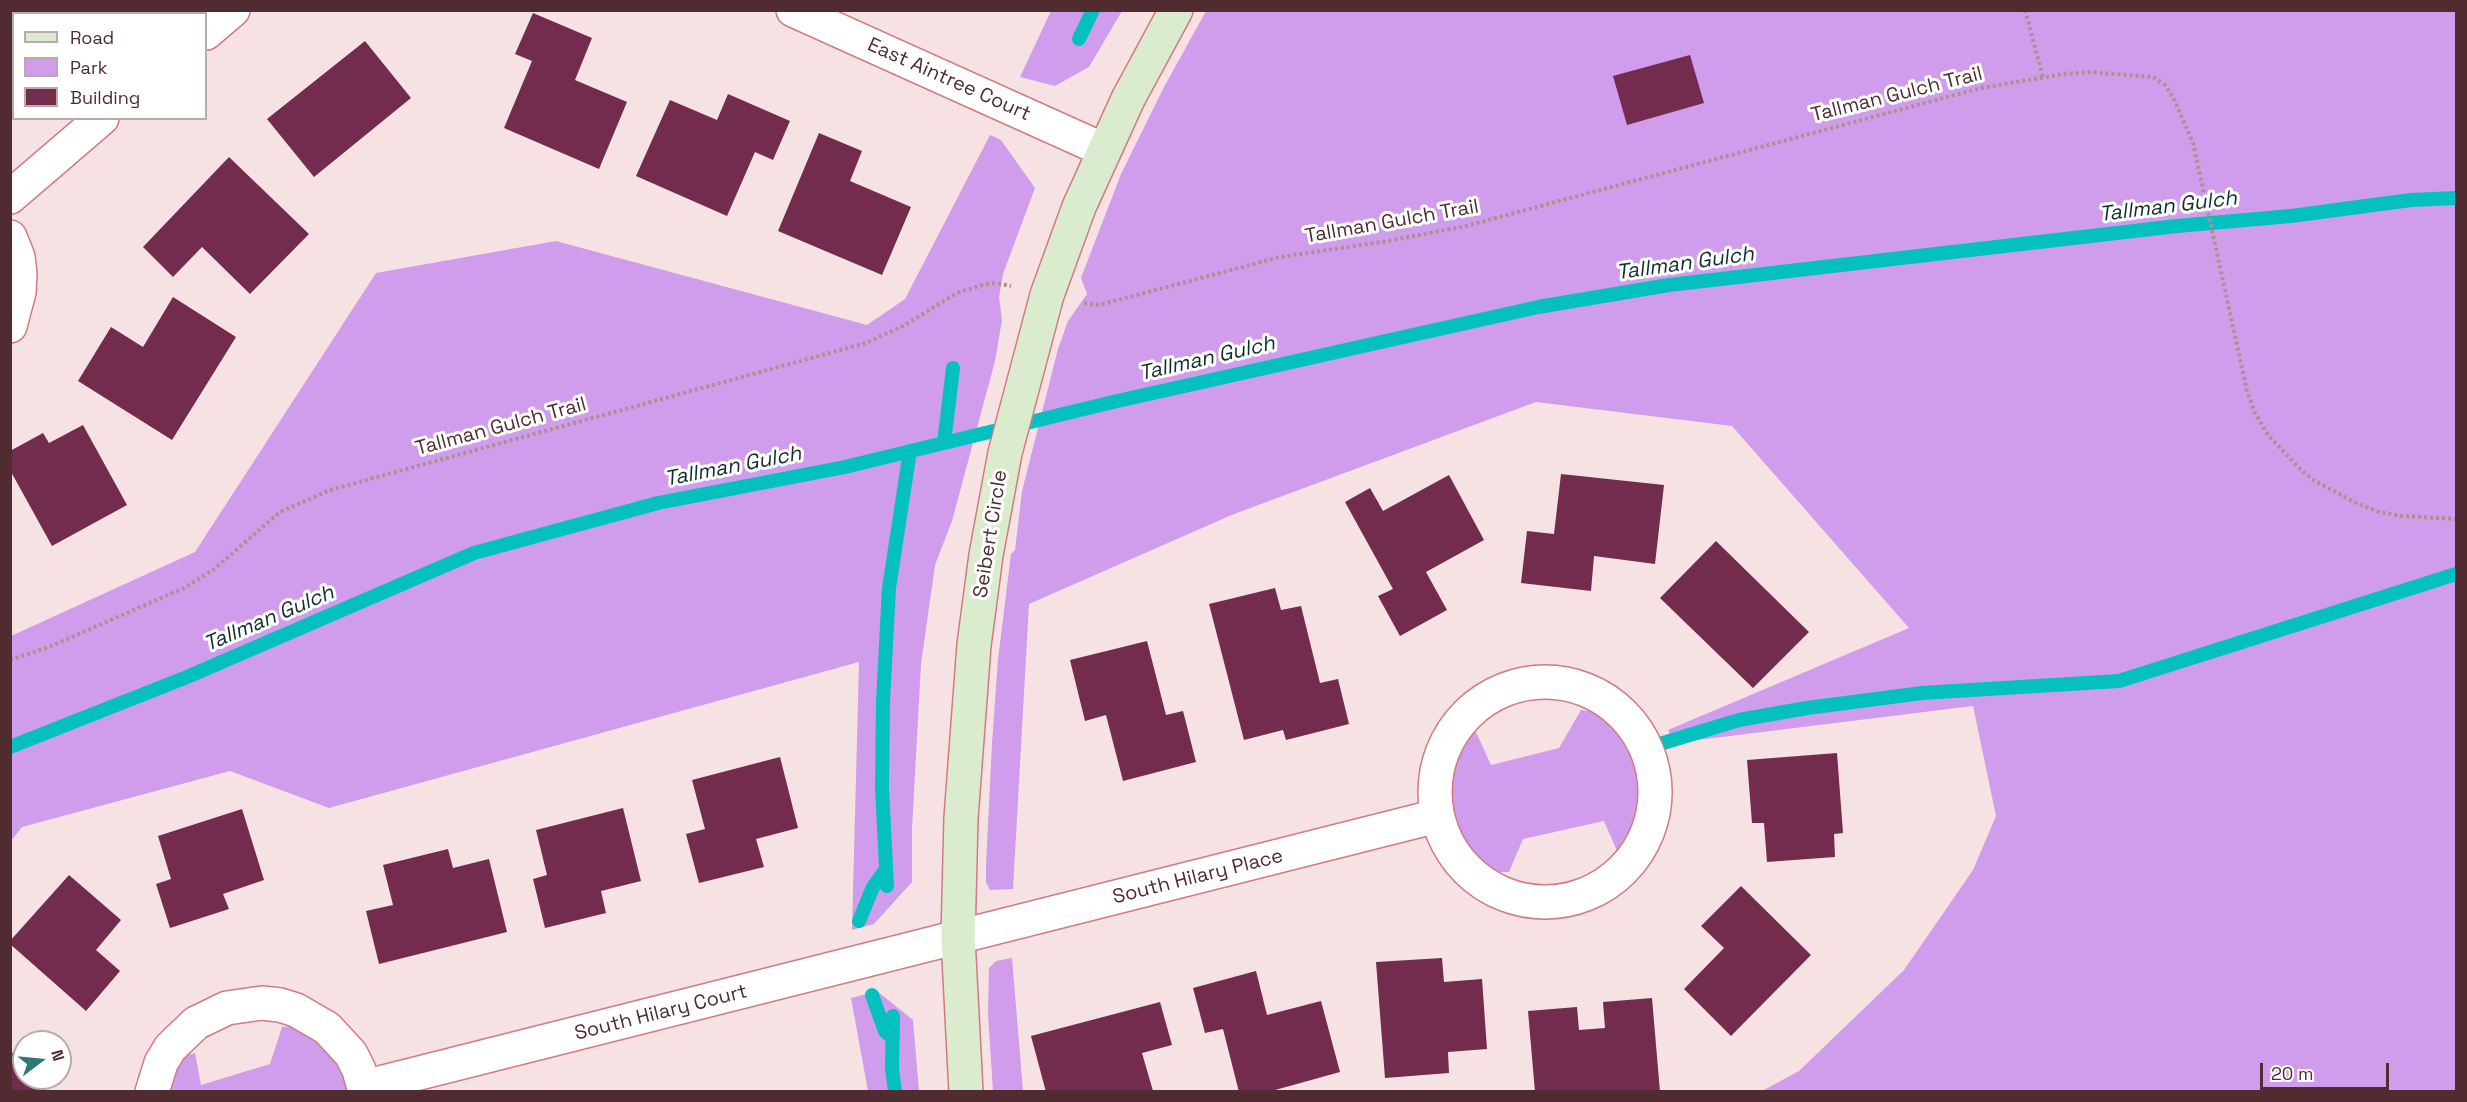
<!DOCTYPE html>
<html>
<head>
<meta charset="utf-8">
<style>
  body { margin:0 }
  #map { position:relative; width:2467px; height:1102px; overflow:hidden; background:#f6e2e3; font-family:"Space Grotesk",sans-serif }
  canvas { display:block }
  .frame { position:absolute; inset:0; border:12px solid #502b2f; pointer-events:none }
  .legend { position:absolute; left:12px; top:12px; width:195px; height:108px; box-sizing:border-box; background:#fff; border:2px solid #b9aaac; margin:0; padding:8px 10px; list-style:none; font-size:18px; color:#502b2f }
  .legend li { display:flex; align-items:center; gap:12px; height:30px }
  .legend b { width:30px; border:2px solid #b9aaac }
  .north { position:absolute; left:12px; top:1030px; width:60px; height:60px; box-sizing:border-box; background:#fff; border:2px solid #b9aaac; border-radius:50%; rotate:74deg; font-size:16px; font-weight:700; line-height:24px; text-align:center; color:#502b2f }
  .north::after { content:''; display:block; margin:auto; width:21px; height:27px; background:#2e7876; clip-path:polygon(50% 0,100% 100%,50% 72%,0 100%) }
  .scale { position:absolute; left:2260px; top:1063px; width:129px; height:27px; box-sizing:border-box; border:3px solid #502b2f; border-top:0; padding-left:8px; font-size:18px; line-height:21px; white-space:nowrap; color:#502b2f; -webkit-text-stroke:4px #fff; paint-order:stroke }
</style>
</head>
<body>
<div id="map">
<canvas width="2467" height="1102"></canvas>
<div class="frame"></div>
<ul class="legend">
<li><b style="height:8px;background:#dbecce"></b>Road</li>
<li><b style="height:16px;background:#cf9deb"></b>Park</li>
<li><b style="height:16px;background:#732b4e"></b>Building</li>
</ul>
<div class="north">N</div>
<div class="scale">20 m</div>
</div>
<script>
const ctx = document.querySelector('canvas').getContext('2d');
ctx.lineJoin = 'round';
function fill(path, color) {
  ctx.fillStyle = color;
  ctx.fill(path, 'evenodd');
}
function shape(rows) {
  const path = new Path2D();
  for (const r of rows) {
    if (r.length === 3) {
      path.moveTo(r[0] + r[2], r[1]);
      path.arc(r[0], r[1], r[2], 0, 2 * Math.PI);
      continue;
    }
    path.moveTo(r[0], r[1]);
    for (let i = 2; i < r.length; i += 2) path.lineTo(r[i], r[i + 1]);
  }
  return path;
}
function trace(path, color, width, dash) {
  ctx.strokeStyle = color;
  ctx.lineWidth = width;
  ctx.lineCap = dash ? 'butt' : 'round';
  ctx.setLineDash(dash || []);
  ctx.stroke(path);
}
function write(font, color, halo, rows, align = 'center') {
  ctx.font = font + ' "Space Grotesk",sans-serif';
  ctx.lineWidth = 6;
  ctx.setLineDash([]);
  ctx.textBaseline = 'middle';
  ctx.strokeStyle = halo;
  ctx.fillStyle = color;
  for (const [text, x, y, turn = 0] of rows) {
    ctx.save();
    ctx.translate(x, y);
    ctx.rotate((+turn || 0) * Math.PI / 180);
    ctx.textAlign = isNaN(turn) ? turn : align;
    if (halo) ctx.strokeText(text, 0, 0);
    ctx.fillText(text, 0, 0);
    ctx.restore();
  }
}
fill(shape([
  [144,11,147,13,79,14,76,11],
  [1051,11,1122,11,1089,67,1055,86,1020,77],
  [1206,11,2456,11,2456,1091,1762,1091,1799,1071,1904,970,1973,870,1996,816,1973,706,1673,743,1668,730,1909,628,1732,426,1536,402,1234,514,1029,604,1013,889,990,890,986,882,986,865,992,743,998,659,1011,554,1015,550,1022,491,1058,349,1068,321,1087,294,1081,278,1121,174,1164,87],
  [990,135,1001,140,1035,188,1003,274,999,297,1002,320,995,361,952,521,935,565,921,664,912,828,912,882,874,924,852,930,859,662,329,808,230,771,22,827,11,841,11,636,195,552,376,273,556,241,867,325,905,299],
  [1581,710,1591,711,1608,719,1622,735,1630,750,1636,766,1639,786,1637,812,1633,825,1617,851,1604,821,1523,839,1509,872,1495,872,1480,859,1469,846,1458,827,1451,809,1452,771,1458,752,1467,738,1476,732,1491,765,1559,748],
  [1012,958,1023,1091,993,1091,988,1014,989,968,996,961],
  [877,991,913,1020,919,1091,868,1091,851,998],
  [293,1026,317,1040,341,1066,350,1092,168,1092,177,1065,185,1056,195,1053,201,1085,270,1064,282,1027]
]), '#cf9deb');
trace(shape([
  [1079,39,1093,10],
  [944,443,953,368],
  [1663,743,1739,720,1807,708,1922,693,2119,681,2456,574],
  [10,747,187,677,474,553,658,503,845,467,1113,402,1538,307,1669,285,2177,226,2291,216,2411,200,2456,198],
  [887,886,882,788,883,701,889,588,910,451],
  [859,921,873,887,886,869],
  [872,995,885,1031,893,1039],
  [893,1016,892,1068,895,1092]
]), '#04c1bf', 14);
fill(shape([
  [10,10,25,10,25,14,14,14,14,77,10,76],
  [533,13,592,38,575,80,627,102,599,169,504,128,532,61,515,54],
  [365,41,411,98,314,177,267,119],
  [1690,55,1704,103,1627,125,1613,76],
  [728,94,790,121,773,160,755,152,727,216,636,176,670,100,717,120],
  [819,133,862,151,850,181,911,207,882,275,778,231],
  [229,157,309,234,250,294,202,247,173,277,143,247],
  [173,297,236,337,172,440,78,381,111,327,143,347],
  [83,425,127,505,52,546,10,470,10,451,43,433,49,443],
  [1561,474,1664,485,1655,564,1594,556,1591,591,1521,583,1527,531,1554,534],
  [1449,475,1484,540,1426,572,1447,610,1400,636,1378,596,1393,589,1345,502,1370,488,1383,511],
  [1716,541,1809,632,1753,688,1660,598],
  [1275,588,1281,610,1301,606,1320,683,1338,679,1349,724,1286,740,1283,730,1244,740,1209,604],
  [1147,641,1166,715,1183,711,1196,762,1123,781,1106,715,1085,721,1070,660],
  [1837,753,1843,833,1834,834,1835,857,1767,862,1764,823,1752,823,1747,760],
  [780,757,798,828,756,839,764,867,699,883,686,834,705,829,692,780],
  [623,808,641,881,601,891,606,913,545,928,533,879,547,875,536,830],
  [242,809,264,880,223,894,229,909,170,928,156,884,171,879,158,836],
  [448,849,453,868,489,859,507,932,379,964,366,911,393,905,383,865],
  [69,875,121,920,96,950,120,971,86,1011,10,944,10,941],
  [1741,886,1811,955,1731,1036,1684,989,1724,948,1701,926],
  [1442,958,1444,982,1482,979,1487,1049,1448,1052,1449,1073,1385,1078,1376,962],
  [1256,971,1267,1015,1321,1001,1340,1072,1268,1092,1239,1092,1223,1029,1205,1033,1193,988],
  [1652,998,1660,1092,1535,1092,1528,1011,1577,1007,1579,1030,1605,1028,1603,1002],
  [1160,1002,1172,1045,1142,1053,1153,1091,1046,1092,1031,1036],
  [10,1053,24,1053,24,1078,45,1078,45,1092,10,1092]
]), '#732b4e');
const street = shape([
  [793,10,1104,150],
  [206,33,233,10],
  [10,197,102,118],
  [10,237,18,257,20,274,19,292,10,326],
  [1545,792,110],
  [364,1087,1437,816],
  [152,1092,161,1063,170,1048,196,1023,227,1008,262,1003,280,1005,296,1010,327,1028,351,1054,359,1070,365,1092]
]);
const secondary = shape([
  [966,1092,958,938,961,818,974,645,986,555,1005,453,1047,295,1079,207,1128,99,1176,10]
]);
trace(street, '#d27a84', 36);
trace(secondary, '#d27a84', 36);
trace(shape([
  [2025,10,2043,77],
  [1084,303,1099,305,1280,257,1388,241,1466,226,1981,88,2063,74,2090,72,2153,77,2165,85,2173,97,2193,143,2247,391,2255,413,2268,435,2301,470,2315,481,2356,503,2379,512,2402,516,2456,519],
  [10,660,49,647,184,588,213,570,280,512,330,490,866,343,903,326,957,293,982,285,996,283,1011,286]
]), '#ac9193', 4, [3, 3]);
trace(street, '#fff', 33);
trace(secondary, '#dbecce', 33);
write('20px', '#502b2f', '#fff', [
  ["East Aintree Court",949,80,24],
  ["Tallman Gulch Trail",1897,95,-14],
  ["Tallman Gulch Trail",1392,222,-10],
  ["Tallman Gulch Trail",501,427,-15],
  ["Seibert Circle",991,534,-81],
  ["South Hilary Place",1198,877,-14],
  ["South Hilary Court",661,1013,-14]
]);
write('italic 21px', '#0f2f2e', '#fff', [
  ["Tallman Gulch",2168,207,-7],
  ["Tallman Gulch",1685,264,-8],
  ["Tallman Gulch",1207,359,-13],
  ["Tallman Gulch",733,467,-11],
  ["Tallman Gulch",269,619,-23]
]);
</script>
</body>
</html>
